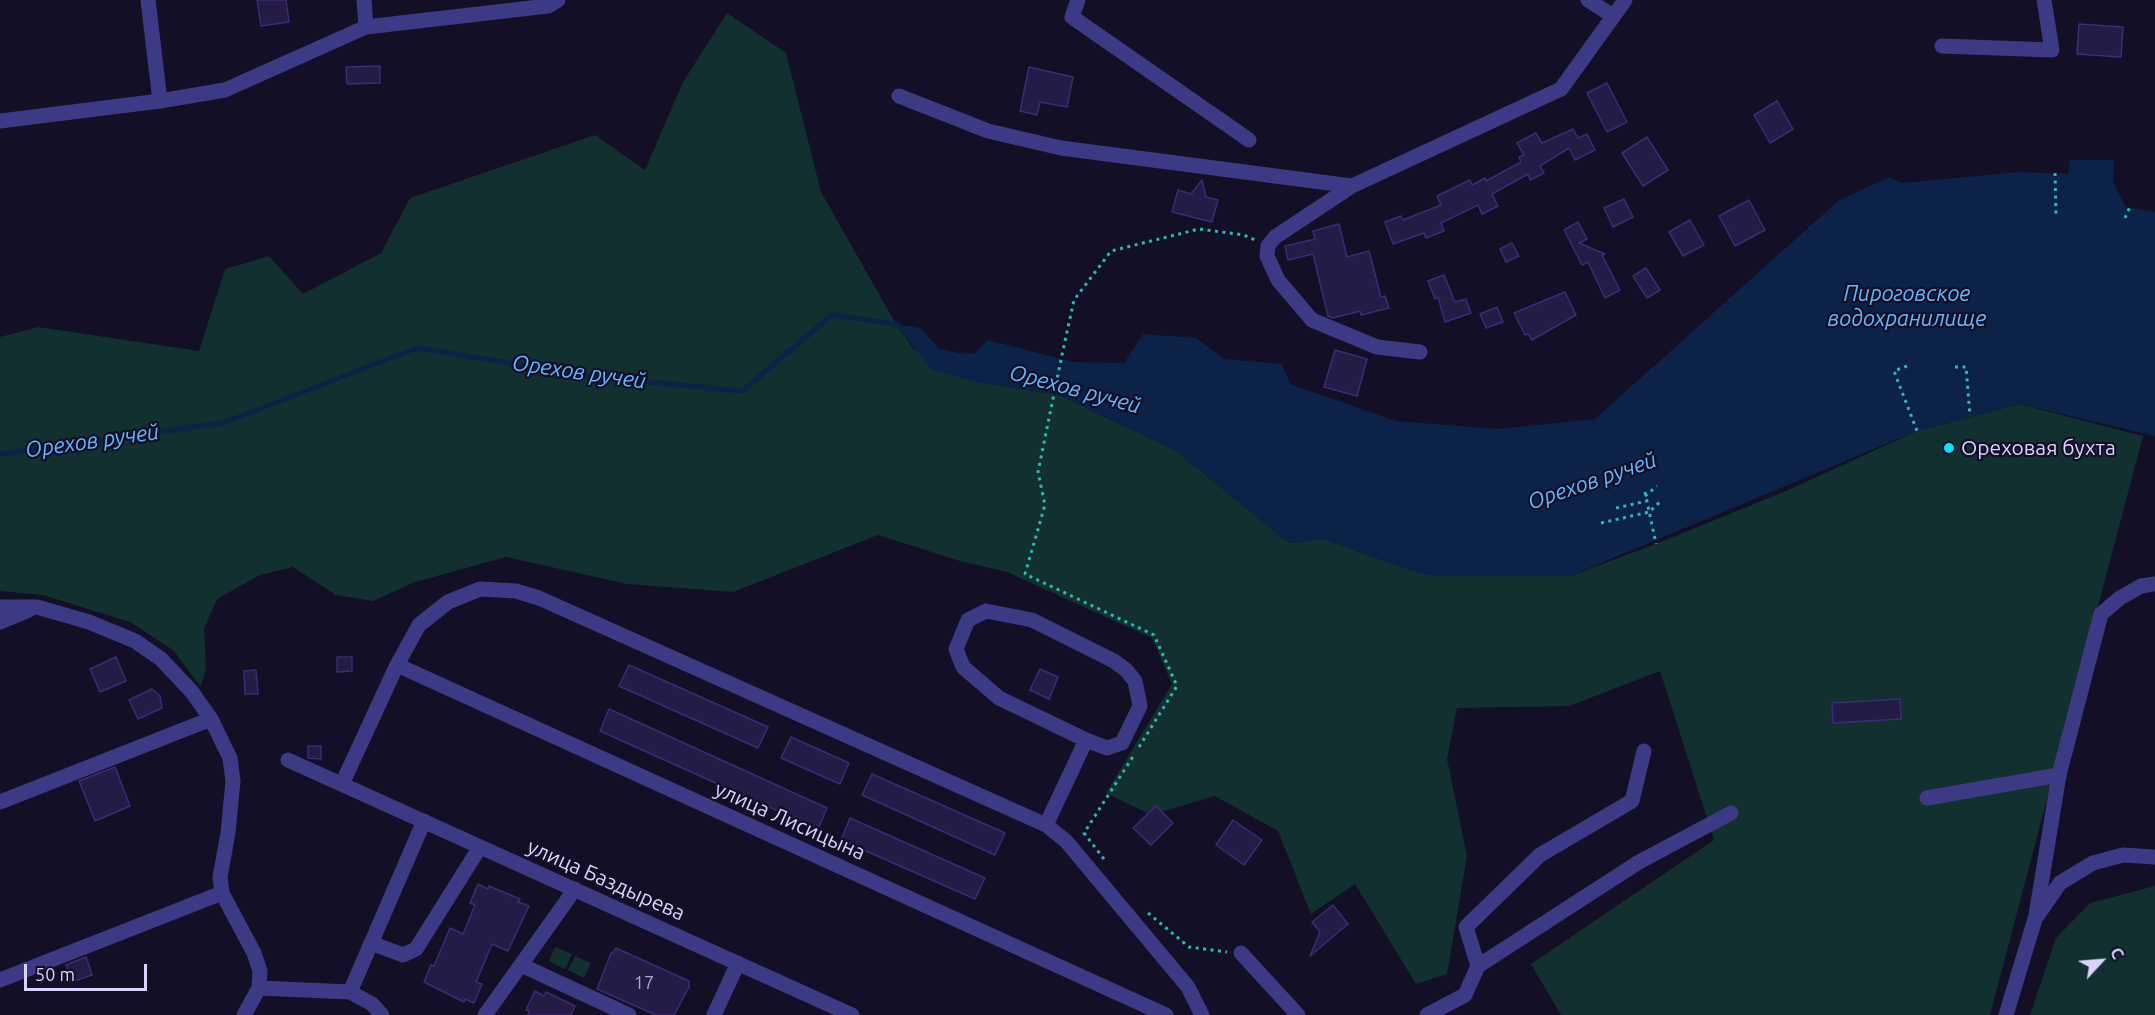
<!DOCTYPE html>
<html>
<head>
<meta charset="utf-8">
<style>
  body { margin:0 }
  #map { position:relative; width:2155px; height:1015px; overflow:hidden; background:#130f26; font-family:Ubuntu,sans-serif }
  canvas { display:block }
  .north { position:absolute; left:2071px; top:931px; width:60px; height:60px; -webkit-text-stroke:4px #130f26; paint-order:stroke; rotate:64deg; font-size:16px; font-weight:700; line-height:24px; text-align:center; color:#d9d4ff }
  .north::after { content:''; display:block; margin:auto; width:21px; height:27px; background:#d9d4ff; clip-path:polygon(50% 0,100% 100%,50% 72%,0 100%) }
  .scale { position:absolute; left:24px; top:964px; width:123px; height:27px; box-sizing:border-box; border:3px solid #d9d4ff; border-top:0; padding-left:8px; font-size:18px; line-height:21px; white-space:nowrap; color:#d9d4ff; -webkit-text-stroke:4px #130f26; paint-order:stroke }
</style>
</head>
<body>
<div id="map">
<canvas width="2155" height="1015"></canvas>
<div class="north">С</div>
<div class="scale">50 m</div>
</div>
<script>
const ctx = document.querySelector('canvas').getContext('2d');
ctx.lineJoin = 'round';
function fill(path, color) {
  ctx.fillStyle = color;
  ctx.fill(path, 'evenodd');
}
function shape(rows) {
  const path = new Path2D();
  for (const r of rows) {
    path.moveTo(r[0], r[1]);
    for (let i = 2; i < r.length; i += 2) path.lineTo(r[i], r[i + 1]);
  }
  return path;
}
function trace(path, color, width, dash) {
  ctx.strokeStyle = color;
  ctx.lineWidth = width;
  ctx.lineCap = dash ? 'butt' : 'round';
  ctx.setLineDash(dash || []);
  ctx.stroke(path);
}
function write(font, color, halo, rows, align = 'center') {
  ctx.font = font + ' Ubuntu,sans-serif';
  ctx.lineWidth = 4.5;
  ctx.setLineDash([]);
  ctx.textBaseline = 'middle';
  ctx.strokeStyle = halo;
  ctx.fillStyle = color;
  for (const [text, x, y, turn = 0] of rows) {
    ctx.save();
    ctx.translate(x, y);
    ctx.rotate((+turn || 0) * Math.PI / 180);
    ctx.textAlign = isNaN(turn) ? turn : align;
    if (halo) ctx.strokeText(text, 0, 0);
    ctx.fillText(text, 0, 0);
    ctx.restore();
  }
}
fill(shape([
  [727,13,786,53,821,192,896,324,914,349,977,382,1059,395,1175,450,1289,543,1323,539,1426,575,1570,576,1656,544,1788,490,1917,431,2019,404,2143,436,1990,1015,1561,1015,1531,964,1714,840,1660,671,1569,706,1457,708,1447,759,1467,856,1447,974,1416,984,1355,884,1311,914,1278,831,1215,796,1151,815,1106,793,1172,684,1152,638,1007,572,960,561,878,535,733,592,627,584,506,557,415,582,373,601,336,595,293,567,260,575,217,599,204,629,206,668,201,687,173,650,130,622,43,595,0,591,0,337,38,327,199,351,225,269,269,256,303,294,381,253,410,198,595,135,645,170,683,82],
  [2155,886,2155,1015,2030,1015,2056,938,2090,903],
  [555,947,572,954,565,969,549,961],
  [575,956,591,963,584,978,568,970]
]), '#12302f');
fill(shape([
  [2070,160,2114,160,2113,182,2126,207,2155,212,2155,436,2019,404,1917,431,1570,576,1426,575,1323,539,1289,543,1175,450,1059,395,977,382,931,369,896,324,921,328,939,349,959,353,974,354,988,340,1073,362,1124,363,1143,334,1196,338,1224,359,1282,364,1290,384,1396,421,1497,429,1595,419,1838,201,1889,177,1902,183,2019,172,2068,174]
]), '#0c2248');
trace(shape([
  [0,454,223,423,417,348,588,376,742,391,832,315,896,324,902,328]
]), '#0c2248', 5);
const building = shape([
  [257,0,286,0,289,22,261,26,257,0],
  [2079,24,2123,27,2121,57,2077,54,2079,24],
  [380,66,380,83,347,84,346,67,380,66],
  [1029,67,1073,77,1067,107,1040,102,1037,115,1020,111,1029,67],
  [1607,83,1627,122,1607,132,1587,93,1607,83],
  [1777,101,1793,129,1770,143,1754,115,1777,101],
  [1573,129,1578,138,1587,134,1595,150,1575,160,1569,148,1540,166,1544,173,1530,180,1528,174,1492,194,1498,206,1482,214,1478,205,1441,223,1444,231,1426,238,1424,233,1393,244,1385,222,1401,216,1403,220,1441,205,1437,196,1470,180,1472,185,1485,178,1486,181,1521,162,1519,157,1524,155,1517,143,1536,133,1542,143,1573,129],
  [1647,137,1668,170,1643,186,1622,153,1647,137],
  [1202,180,1206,197,1218,200,1212,222,1172,212,1178,190,1191,194,1202,180],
  [1624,199,1633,217,1613,227,1604,208,1624,199],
  [1749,200,1765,230,1735,246,1719,216,1749,200],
  [1690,220,1704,245,1683,256,1669,232,1690,220],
  [1578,222,1587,239,1579,243,1605,254,1602,255,1620,290,1605,298,1588,262,1582,265,1564,230,1578,222],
  [1339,224,1347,257,1369,251,1381,297,1385,296,1389,308,1361,315,1360,311,1333,318,1328,316,1313,254,1288,260,1285,246,1315,239,1313,231,1339,224],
  [1512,243,1519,256,1506,262,1500,249,1512,243],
  [1646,268,1660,290,1647,298,1633,276,1646,268],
  [1444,275,1455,302,1466,299,1471,313,1445,322,1438,297,1435,299,1428,281,1444,275],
  [1565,292,1576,315,1532,340,1528,334,1525,335,1514,313,1565,292],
  [1497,307,1503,322,1486,328,1480,314,1497,307],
  [1335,350,1367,359,1357,396,1324,387,1335,350],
  [116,657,126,681,100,692,90,669,116,657],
  [337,657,352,657,352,671,337,672,337,657],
  [629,665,768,727,758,748,619,686,629,665],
  [1040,669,1058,677,1049,699,1030,690,1040,669],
  [256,670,258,694,245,694,244,671,256,670],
  [152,689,160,696,162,708,138,719,129,700,152,689],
  [1900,699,1901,719,1833,723,1832,703,1900,699],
  [609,709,827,808,818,829,600,731,609,709],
  [791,737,849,763,840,784,781,758,791,737],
  [308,746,321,746,321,759,308,758,308,746],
  [115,767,130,806,95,821,79,781,115,767],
  [872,774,1005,833,995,855,862,795,872,774],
  [1156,806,1173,823,1151,845,1133,828,1156,806],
  [850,818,985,878,975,899,841,840,850,818],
  [1233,820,1262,840,1244,865,1216,845,1233,820],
  [478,884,488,889,489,886,520,899,518,902,529,906,508,951,492,944,476,982,482,984,474,1003,465,999,464,1002,424,982,431,965,434,966,450,928,463,934,475,905,470,903,478,884],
  [1333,905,1348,924,1310,956,1320,932,1312,922,1333,905],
  [616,948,689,981,689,987,674,1015,656,1015,597,989,611,953,613,953,616,948],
  [86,957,92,975,72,982,66,965,86,957],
  [535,991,544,996,546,992,575,1006,571,1015,528,1015,529,1011,526,1010,535,991]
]);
fill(building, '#241b47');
trace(building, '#3b2d73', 1.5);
trace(shape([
  [2055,173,2056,215],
  [2125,218,2130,207],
  [1907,366,1894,371,1917,431],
  [1955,367,1966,367,1970,416],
  [1645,492,1656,544],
  [1645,496,1657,486],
  [1616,508,1647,501],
  [1601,523,1649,512,1661,501],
  [1139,747,1177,686,1154,635,1025,574,1045,505,1038,472,1062,355,1074,300,1111,251,1199,229,1244,235,1255,240],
  [1104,859,1084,833,1134,755],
  [1148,913,1189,947,1227,952]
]), '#2fb8b0', 3, [3, 4.5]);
trace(shape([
  [148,0,160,101],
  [364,0,366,27],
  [1078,0,1072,17,1249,140],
  [1588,0,1613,16],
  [1942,46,2052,50,2044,0],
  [899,96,988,131,1061,148,1352,186,1561,89,1625,0],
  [0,121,160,101,225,90,366,27,548,6,558,0],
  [1352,186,1275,237,1268,246,1267,256,1278,280,1312,320,1377,347,1420,352],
  [0,607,37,607,89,622,135,641,161,659,192,692,211,719,230,758,233,781,228,833,220,877,222,893,254,953,260,971,259,988,244,1015],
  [986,611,1032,620,1114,661,1126,670,1135,681,1140,706,1122,743,1107,748,1086,740,999,698,963,667,956,649,968,620,986,611],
  [0,622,29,610],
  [397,665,1166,1015],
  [288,760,852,1015],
  [342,784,397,665,419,625,448,602,480,589,516,591,539,598,1046,825,1066,841,1188,987,1202,1015],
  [1927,798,2059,775,2101,614,2120,598,2141,586,2155,584],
  [0,802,211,719],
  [1046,825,1086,740],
  [2036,915,2059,775],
  [371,943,403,955,416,949,480,847],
  [1241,953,1298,1015],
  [521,965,629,1015],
  [1478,966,1466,927,1540,855,1632,801,1644,751],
  [0,980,222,893],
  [259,988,350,992,372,1004,382,1015],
  [350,992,424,821],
  [485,1015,575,889],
  [714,1015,738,963],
  [1427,1015,1465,995,1478,966,1639,862,1731,813],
  [2006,1015,2035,919,2060,883,2093,863,2123,855,2155,857]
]), '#3d3a85', 15);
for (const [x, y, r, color] of [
  [1949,448,6,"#00e5ff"]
]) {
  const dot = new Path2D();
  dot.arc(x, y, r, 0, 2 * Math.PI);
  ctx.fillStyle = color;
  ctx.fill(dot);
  trace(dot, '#130f26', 2);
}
write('18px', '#aca6d1', null, [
  ["17",644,983]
]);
write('21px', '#d9d4ff', '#130f26', [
  ["Ореховая бухта",1961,448]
], 'left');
write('21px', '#d9d4ff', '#130f26', [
  ["улица Лисицына",790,821,24],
  ["улица Баздырева",606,880,24]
]);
write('italic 22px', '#62b6ff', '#130f26', [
  ["Пироговское",1907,294],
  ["водохранилище",1907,319],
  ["Орехов ручей",579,372,8],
  ["Орехов ручей",1075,389,15],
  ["Орехов ручей",92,441,-8],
  ["Орехов ручей",1592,481,-19]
]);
</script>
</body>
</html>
